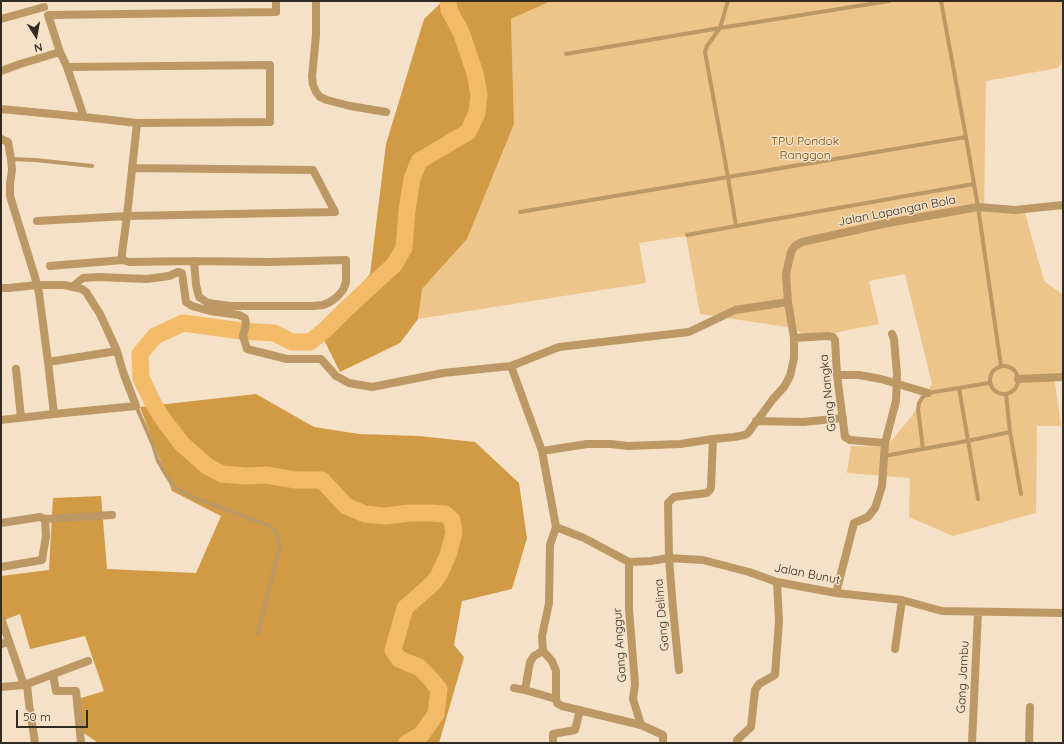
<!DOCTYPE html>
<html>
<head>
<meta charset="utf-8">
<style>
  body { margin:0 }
  #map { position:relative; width:1064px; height:744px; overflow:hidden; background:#f4e1c7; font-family:Quicksand,sans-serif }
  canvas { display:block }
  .frame { position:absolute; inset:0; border:2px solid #322b21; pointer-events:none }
  .north { position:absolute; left:16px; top:16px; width:40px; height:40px; -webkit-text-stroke:3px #f4e1c7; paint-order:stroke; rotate:169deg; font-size:11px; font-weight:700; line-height:16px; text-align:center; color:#322b21 }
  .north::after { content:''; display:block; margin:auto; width:14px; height:18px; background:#322b21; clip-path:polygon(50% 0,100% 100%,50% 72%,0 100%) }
  .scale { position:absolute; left:16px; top:710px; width:72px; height:18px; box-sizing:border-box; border:2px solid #322b21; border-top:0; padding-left:5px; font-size:12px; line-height:14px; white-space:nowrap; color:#322b21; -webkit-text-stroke:3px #f4e1c7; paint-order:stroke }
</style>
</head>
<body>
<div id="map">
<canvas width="1064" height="744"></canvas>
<div class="frame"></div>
<div class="north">N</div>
<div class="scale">50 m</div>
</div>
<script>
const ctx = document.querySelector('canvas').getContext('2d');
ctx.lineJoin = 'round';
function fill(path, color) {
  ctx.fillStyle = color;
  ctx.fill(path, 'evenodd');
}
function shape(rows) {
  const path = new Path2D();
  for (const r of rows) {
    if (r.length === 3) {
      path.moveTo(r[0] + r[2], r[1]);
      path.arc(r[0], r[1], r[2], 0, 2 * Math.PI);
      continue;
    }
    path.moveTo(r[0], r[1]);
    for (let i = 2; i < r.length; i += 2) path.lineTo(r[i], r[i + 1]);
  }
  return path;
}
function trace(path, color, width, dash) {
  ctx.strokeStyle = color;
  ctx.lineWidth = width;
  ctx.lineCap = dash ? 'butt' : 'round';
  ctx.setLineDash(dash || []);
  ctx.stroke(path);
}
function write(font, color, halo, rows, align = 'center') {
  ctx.font = font + ' Quicksand,sans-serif';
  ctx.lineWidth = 3;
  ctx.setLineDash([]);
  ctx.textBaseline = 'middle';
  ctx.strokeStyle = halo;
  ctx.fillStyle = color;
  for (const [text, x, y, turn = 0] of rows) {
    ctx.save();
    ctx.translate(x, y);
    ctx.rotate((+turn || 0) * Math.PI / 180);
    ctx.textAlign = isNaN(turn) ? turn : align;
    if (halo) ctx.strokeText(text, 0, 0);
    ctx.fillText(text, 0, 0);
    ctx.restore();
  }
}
fill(shape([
  [551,1,1063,1,1063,60,1058,68,986,81,984,210,1025,213,1044,281,1063,295,1063,373,1054,376,1061,426,1037,426,1036,513,953,536,909,517,910,478,847,473,851,446,886,447,912,416,932,384,905,274,869,281,879,324,808,338,794,328,700,314,686,236,639,243,646,283,418,319,422,289,467,239,514,124,511,19]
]), '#edc489');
fill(shape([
  [443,1,551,1,511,19,514,124,467,239,422,289,418,319,400,343,340,372,320,332,370,274,386,144,424,19],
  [256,394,314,427,359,434,419,436,475,442,519,483,527,538,512,589,462,601,454,645,464,657,439,743,98,743,81,731,78,699,104,691,85,636,30,649,20,614,1,621,1,576,49,570,53,498,101,496,107,569,196,573,221,516,172,491,140,407]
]), '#d19a45');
trace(shape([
  [407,743,421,735,436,714,439,689,427,675,419,667,399,659,393,650,405,608,433,583,439,575,448,555,454,533,452,520,445,514,432,513,410,513,385,516,365,514,346,506,322,480,296,480,266,475,246,476,222,474,207,466,182,444,165,422,154,405,141,378,140,354,155,336,183,323,242,331,274,333,292,342,310,342,326,329,347,308,394,265,404,248,407,210,412,179,419,161,468,132,477,113,479,95,475,73,461,32,449,10,448,1]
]), '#f3ba67', 17);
trace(shape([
  [728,1,720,28,707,46,705,52,728,177,736,226,974,184],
  [941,1,966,137,978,207,1001,366],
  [566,54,720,28,889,1],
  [11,159,35,160,92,166],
  [520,212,966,137],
  [687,235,736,226],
  [1004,380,14],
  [959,388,978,499],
  [1006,394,1010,432,1021,494],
  [136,406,153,445,158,461,168,478,176,488,190,496,270,526,277,534,280,546,266,600,258,633],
  [923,449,918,409,919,403,922,398,928,393,989,383],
  [884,456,967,441,1010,432]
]), '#bc9864', 4);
trace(shape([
  [316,1,316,35,312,77,313,85,316,92,320,97,327,100,350,106,386,112],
  [1,19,44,7],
  [60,52,48,15,276,12,276,1],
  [1,71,20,64,60,52,67,67,84,117],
  [1,109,84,117,137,123,270,122,270,65,67,67],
  [1,139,8,142,11,159,12,170,10,184,10,196,35,277,39,293,48,362,54,414,136,406,123,372,117,351,100,314,86,292,82,289,64,285,37,285,9,288,1,288],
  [37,221,127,216,335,212,313,170,132,168],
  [123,260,122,257,122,253,127,216,137,123],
  [50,266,123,260,129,262,194,261,270,262,346,260,346,282,343,290,337,297,330,302,323,305,313,306,230,306,208,303,199,297,196,285,194,261],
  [73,286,83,278,98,277,147,279,169,276,178,272,182,273,186,302,192,306,210,311,239,315,245,318,246,324,243,336,247,349,287,359,321,359,336,376,349,383,372,387,443,373,511,366,559,347,689,332,735,310,788,302],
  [48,362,117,351],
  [511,366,542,451,556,527,550,545,549,603,542,636,543,651,552,661,556,671,556,699,557,703,562,706,641,725,663,735,663,743],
  [16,369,21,418],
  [837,375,859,375,881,379,928,393],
  [1018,379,1063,377],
  [1,420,54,414],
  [756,421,803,422,843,418],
  [885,443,896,401,897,374,894,339,892,334],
  [542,451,587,444,611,444,628,446,680,444,713,439,734,437,745,435,748,433,773,399,784,387,790,376,794,358,794,338],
  [1,523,40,517,45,519,112,515],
  [556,527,584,538,629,562,651,561,669,558,703,560,749,572,777,582,836,593,902,600,942,611,1063,613],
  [629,562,629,609,635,684,633,699,641,725],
  [1,567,42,560,46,536,45,519],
  [836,593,854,523,868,517,875,508,878,499,882,486,885,443,850,440,845,437,837,375,835,340,833,337,827,336,794,338,788,302,786,274,791,252,795,246,802,242,883,224,933,215,978,207,1015,210,1063,205],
  [1,618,24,685,27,684],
  [1,644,9,642],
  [895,649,902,600],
  [679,670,673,609,669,558,668,503,674,497,707,493,710,490,711,487,713,439],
  [53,674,56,691,76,691,81,743],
  [27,684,88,661],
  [27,684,29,704,35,743],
  [1,687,24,685],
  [514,688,525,690,556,699],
  [525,690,530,662,534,656,543,651],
  [553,743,553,734,575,730,580,710],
  [737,743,737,740,751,727,755,690,759,684,775,675,779,621,777,582],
  [972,743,978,612],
  [1029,743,1030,707]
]), '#bc9864', 8);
write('12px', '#724d0a', '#f4e1c7', [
  ["TPU Pondok",805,141],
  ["Ranggon",805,155]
]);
write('12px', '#322b21', '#f4e1c7', [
  ["Jalan Lapangan Bola",897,211,-11],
  ["Gang Nangka",828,393,-96],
  ["Jalan Bunut",807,574,11],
  ["Gang Delima",662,615,-95],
  ["Gang Anggur",620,645,-94],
  ["Gang Jambu",963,677,-87]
]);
</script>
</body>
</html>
